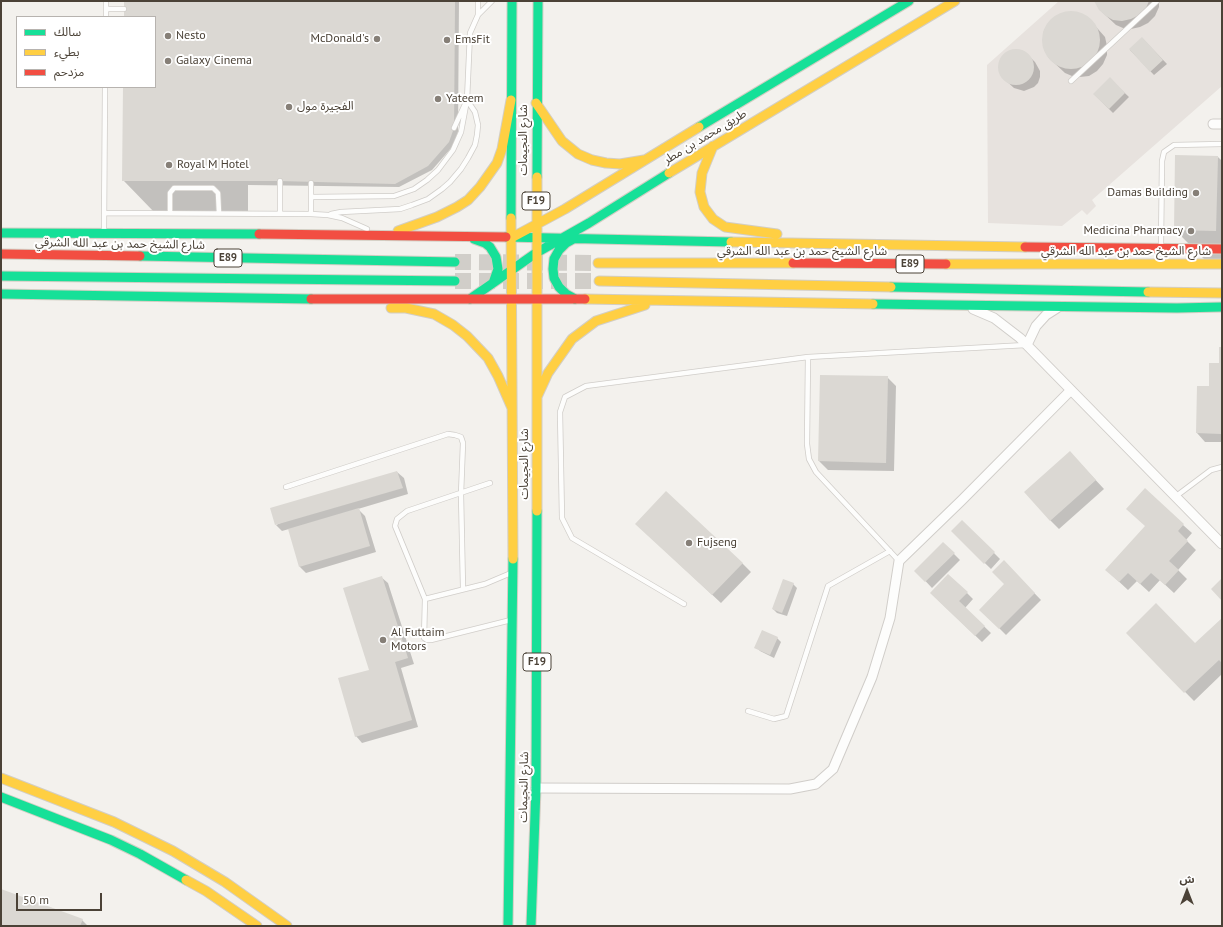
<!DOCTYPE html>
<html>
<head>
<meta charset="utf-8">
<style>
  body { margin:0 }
  #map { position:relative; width:1223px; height:927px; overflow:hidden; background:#f3f1ed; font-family:"PT Sans","Noto Sans Arabic",sans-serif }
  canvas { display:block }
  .frame { position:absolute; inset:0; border:2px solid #4b4237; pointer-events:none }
  .legend { position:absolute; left:16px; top:16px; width:140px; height:72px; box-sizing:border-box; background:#fff; border:1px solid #b7b3af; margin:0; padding:5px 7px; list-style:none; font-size:12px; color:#4b4237 }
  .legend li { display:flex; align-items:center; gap:8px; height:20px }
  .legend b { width:20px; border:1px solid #b7b3af }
  .north { position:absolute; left:1167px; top:871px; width:40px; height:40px; -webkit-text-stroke:3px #fff; paint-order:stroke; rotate:0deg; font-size:11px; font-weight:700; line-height:16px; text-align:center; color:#4b4237 }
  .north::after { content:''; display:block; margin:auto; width:14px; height:18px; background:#4b4237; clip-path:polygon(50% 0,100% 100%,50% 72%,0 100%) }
  .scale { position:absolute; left:16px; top:893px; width:86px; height:18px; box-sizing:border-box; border:2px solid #4b4237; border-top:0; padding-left:5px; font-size:12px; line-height:14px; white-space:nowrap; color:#4b4237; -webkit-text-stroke:3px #fff; paint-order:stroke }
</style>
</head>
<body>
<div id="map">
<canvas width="1223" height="927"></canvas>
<div class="frame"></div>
<ul class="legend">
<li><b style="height:5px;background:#16e098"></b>سالك</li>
<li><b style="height:5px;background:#ffcf43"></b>بطيء</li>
<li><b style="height:5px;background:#f24e42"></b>مزدحم</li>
</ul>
<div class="north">ش</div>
<div class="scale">50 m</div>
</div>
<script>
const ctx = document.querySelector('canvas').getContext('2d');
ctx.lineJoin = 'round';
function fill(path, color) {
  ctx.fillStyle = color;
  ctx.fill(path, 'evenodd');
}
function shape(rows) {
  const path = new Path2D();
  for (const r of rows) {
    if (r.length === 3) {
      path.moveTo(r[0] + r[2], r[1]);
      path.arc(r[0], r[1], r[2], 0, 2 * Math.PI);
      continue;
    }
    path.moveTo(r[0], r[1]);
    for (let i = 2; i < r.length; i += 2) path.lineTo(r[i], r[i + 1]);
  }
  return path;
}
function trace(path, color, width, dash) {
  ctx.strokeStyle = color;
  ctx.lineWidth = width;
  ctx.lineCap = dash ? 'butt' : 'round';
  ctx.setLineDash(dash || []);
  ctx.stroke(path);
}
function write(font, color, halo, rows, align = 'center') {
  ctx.font = font + ' "PT Sans","Noto Sans Arabic",sans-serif';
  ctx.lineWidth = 4;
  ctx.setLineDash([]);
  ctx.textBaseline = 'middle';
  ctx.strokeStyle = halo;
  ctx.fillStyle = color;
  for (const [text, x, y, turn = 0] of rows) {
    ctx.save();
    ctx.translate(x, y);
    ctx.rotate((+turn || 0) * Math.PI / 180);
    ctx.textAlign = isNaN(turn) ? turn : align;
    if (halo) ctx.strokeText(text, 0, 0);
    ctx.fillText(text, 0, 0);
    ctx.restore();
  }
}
fill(shape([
  [1059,1,1222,1,1222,86,1092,200,1096,206,1087,215,1082,210,1062,226,988,223,987,65]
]), '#e7e2de');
fill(shape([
  [125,1,459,1,458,132,453,146,432,170,399,187,248,185,248,213,155,213,123,180,124,87,155,87,155,17,125,17],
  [1095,1,1159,1,1159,7,1155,16,1148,23,1140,27,1131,29,1123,28,1116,25,1100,10],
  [1068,13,1080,14,1090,20,1105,37,1107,46,1107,55,1103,64,1097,71,1089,76,1080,77,1072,76,1065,73,1049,58,1044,49,1043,40,1044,30,1052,20,1060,15],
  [1142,38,1167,64,1154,75,1130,50],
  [1014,50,1023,51,1028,55,1035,62,1040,71,1040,77,1038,83,1034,87,1024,91,1014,88,1003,78,1000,72,999,67,1001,61,1005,54],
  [1110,79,1129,97,1113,113,1094,94],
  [1218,157,1222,161,1222,267,1212,267,1175,230],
  [1222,348,1222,442,1205,442,1197,433,1210,387,1220,364],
  [821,376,887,377,896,386,894,471,828,470,819,461],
  [1078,461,1104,489,1059,529,1050,520],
  [397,472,404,478,408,494,358,509,365,516,376,552,306,573,300,567,289,529,282,531,276,525],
  [1165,509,1192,533,1186,540,1196,550,1178,570,1187,579,1174,593,1160,580,1149,592,1137,581,1128,590,1115,578],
  [962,521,1000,559,991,569,952,531],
  [645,532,742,563,751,572,721,603],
  [943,543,960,560,932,588,916,571],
  [1004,562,1041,600,1006,635,981,610,1006,584],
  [381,577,388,583,414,664,401,668,418,727,362,743,356,736,370,671],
  [793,584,797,588,787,616,777,613,773,609],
  [967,593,973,599,965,608,991,633,982,642,938,600],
  [1222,619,1222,674,1194,701,1127,633,1195,645],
  [777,638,781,642,774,658,760,651,756,647],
  [1,890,82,920,88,926,1,926]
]), '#0003');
fill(shape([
  [124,1,455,1,454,128,449,142,428,166,395,184,280,181,122,181,123,87,155,87,155,17,124,17],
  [1094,1,1149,1,1146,8,1139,15,1131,19,1122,21,1113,20,1106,16,1099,10],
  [1071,40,29],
  [1142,37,1163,60,1150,72,1129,49],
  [1016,67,18],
  [1110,77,1125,93,1109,109,1093,94],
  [1175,155,1218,156,1216,231,1174,230],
  [1219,347,1222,347,1222,434,1196,433,1197,386,1209,386,1209,363,1219,363],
  [820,375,888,376,886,463,818,461],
  [1070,451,1096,480,1050,521,1024,492],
  [397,471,403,488,275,525,270,508],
  [1145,488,1184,524,1178,531,1188,541,1169,561,1179,570,1165,585,1151,573,1140,584,1128,573,1119,582,1105,570,1145,526,1126,509],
  [666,491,743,563,712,595,635,524],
  [359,508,370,546,299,567,288,529],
  [962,520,995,552,984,564,951,531],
  [943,542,955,553,925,582,914,571],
  [1004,560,1035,593,999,629,979,610,1004,584,992,572],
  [948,574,968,592,959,601,985,626,975,636,930,593],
  [382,576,408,658,395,662,412,720,355,737,338,678,369,670,343,588],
  [1222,578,1222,601,1211,589],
  [783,579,794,583,782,613,772,609],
  [1156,603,1195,643,1222,618,1222,663,1219,660,1184,693,1126,633],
  [762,630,778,637,770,655,754,648],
  [1,889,83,919,80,926,1,926]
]), '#dbd8d3');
trace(shape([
  [455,262,598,263],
  [455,281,599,281]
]), '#d1cec9', 16, [16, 8]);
const lane = shape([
  [106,9,124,9],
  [478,15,492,1],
  [106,17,106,1],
  [1071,81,1157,1],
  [311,183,311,214],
  [311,197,394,196,414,189,427,180,438,170,453,150,461,132,467,100,470,33,478,15,478,1],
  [104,213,311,214,328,215,342,218,367,229],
  [170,213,170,193,174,188,213,188,218,193,219,213],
  [280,214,280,181],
  [331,214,341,212,400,209,412,205,428,199,442,189,450,182,461,169,468,158,475,145,477,135,478,125,475,112,467,100,454,128],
  [104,230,105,87],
  [1161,245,1162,161,1164,152,1174,145,1222,144],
  [808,357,807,444,809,459,816,472,899,561],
  [490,483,407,511,397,519,395,526,425,599,424,638,427,640,431,640,511,620],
  [286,487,448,434,455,435,461,437,463,443,461,494,463,588],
  [1175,497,1211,470,1222,467],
  [425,599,485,584,511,573],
  [684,604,572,538,562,518,560,412,565,397,586,386,808,357,1026,345],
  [748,711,774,719,786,716,828,586,890,551]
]);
const street = shape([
  [1213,124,1222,124],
  [973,309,994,318,1020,338,1222,544],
  [1027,345,1036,326,1046,315,1057,308],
  [536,788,790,789,816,784,833,769,872,677,890,618,899,561,962,500,1071,390]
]);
const fast = shape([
  [699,127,909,1],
  [537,177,538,1],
  [511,218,512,1],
  [1,233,259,234],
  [506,237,731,242],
  [575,238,566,243,559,250,554,259,553,269,554,278,559,287,566,294,575,299],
  [474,239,485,243,490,247,496,257,498,269,493,283],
  [140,256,455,262],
  [1,276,455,281],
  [891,287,1148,292],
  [1,294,311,299],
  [470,299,536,253,589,223,669,173],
  [873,304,1177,308,1222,307],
  [1,797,111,840,140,854,186,880],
  [508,926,513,559],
  [531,926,536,788,537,511]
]);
const slow = shape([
  [536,103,562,141,578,154,592,160,606,163,620,164,644,160],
  [713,146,702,173,700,192,704,207,713,219,725,227,777,234],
  [669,173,955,1],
  [511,218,513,559],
  [398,231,437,217,457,207,468,200,480,187,497,163,502,149,511,100],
  [513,237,565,209,699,127],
  [731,242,1025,247],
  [598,263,793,263],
  [946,264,1222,264],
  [599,281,891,287],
  [1148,292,1222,293],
  [585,299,873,304],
  [391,308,406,308,434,314,453,325,467,336,488,358,498,376,512,408],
  [537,397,548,373,572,339,596,321,645,305],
  [537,511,537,177],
  [1,778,114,822,173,851,225,882,287,926],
  [186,880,206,891,257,926]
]);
const jam = shape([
  [259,234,506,237],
  [1025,247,1222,249],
  [1,254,140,256],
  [793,263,946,264],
  [311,299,585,299]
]);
trace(lane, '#d0cdc9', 6);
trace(street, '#d0cdc9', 11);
trace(fast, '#d3cec3', 11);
trace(slow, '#d3cec3', 11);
trace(jam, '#d3cec3', 11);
trace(lane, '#fdfdfc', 4.5);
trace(street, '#fdfdfc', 9);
trace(fast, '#16e098', 9);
trace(slow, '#ffcf43', 9);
trace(jam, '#f24e42', 9);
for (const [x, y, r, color] of [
  [168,36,4,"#867f77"],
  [377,39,4,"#867f77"],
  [447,40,4,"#867f77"],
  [168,61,4,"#867f77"],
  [438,99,4,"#867f77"],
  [289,107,4,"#867f77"],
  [169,165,4,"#867f77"],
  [1196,193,4,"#867f77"],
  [1191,231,4,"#867f77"],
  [689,543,4,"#867f77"],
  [383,640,4,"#867f77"]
]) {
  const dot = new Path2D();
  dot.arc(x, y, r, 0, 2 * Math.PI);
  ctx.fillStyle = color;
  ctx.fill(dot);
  trace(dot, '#fff', 1.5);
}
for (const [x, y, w] of [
  [536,201,28],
  [228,258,28],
  [910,264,28],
  [537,662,28]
]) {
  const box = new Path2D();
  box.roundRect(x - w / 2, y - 9, w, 18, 3);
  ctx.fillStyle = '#fff';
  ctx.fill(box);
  trace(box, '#4b4237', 1);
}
write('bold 11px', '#4b4237', null, [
  ["F19",536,201],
  ["E89",228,258],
  ["E89",910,264],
  ["F19",537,662]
]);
write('12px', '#4b4237', '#fff', [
  ["Nesto",176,36],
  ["McDonald's",369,39,"right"],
  ["EmsFit",455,40],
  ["Galaxy Cinema",176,61],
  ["Yateem",446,99],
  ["الفجيرة مول",297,107],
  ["Royal M Hotel",177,165],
  ["Damas Building",1188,193,"right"],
  ["Medicina Pharmacy",1183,231,"right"],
  ["Fujseng",697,543],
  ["Al Futtaim",391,633],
  ["Motors",391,647]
], 'left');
write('12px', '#4b4237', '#fff', [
  ["طريق محمد بن مطر",705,137,-31],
  ["شارع النجيمات",524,140,-90],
  ["شارع الشيخ حمد بن عبد الله الشرقي",120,244,1],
  ["شارع الشيخ حمد بن عبد الله الشرقي",802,252],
  ["شارع الشيخ حمد بن عبد الله الشرقي",1126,252],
  ["شارع النجيمات",525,464,-90],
  ["شارع النجيمات",524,787,-89]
]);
</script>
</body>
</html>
